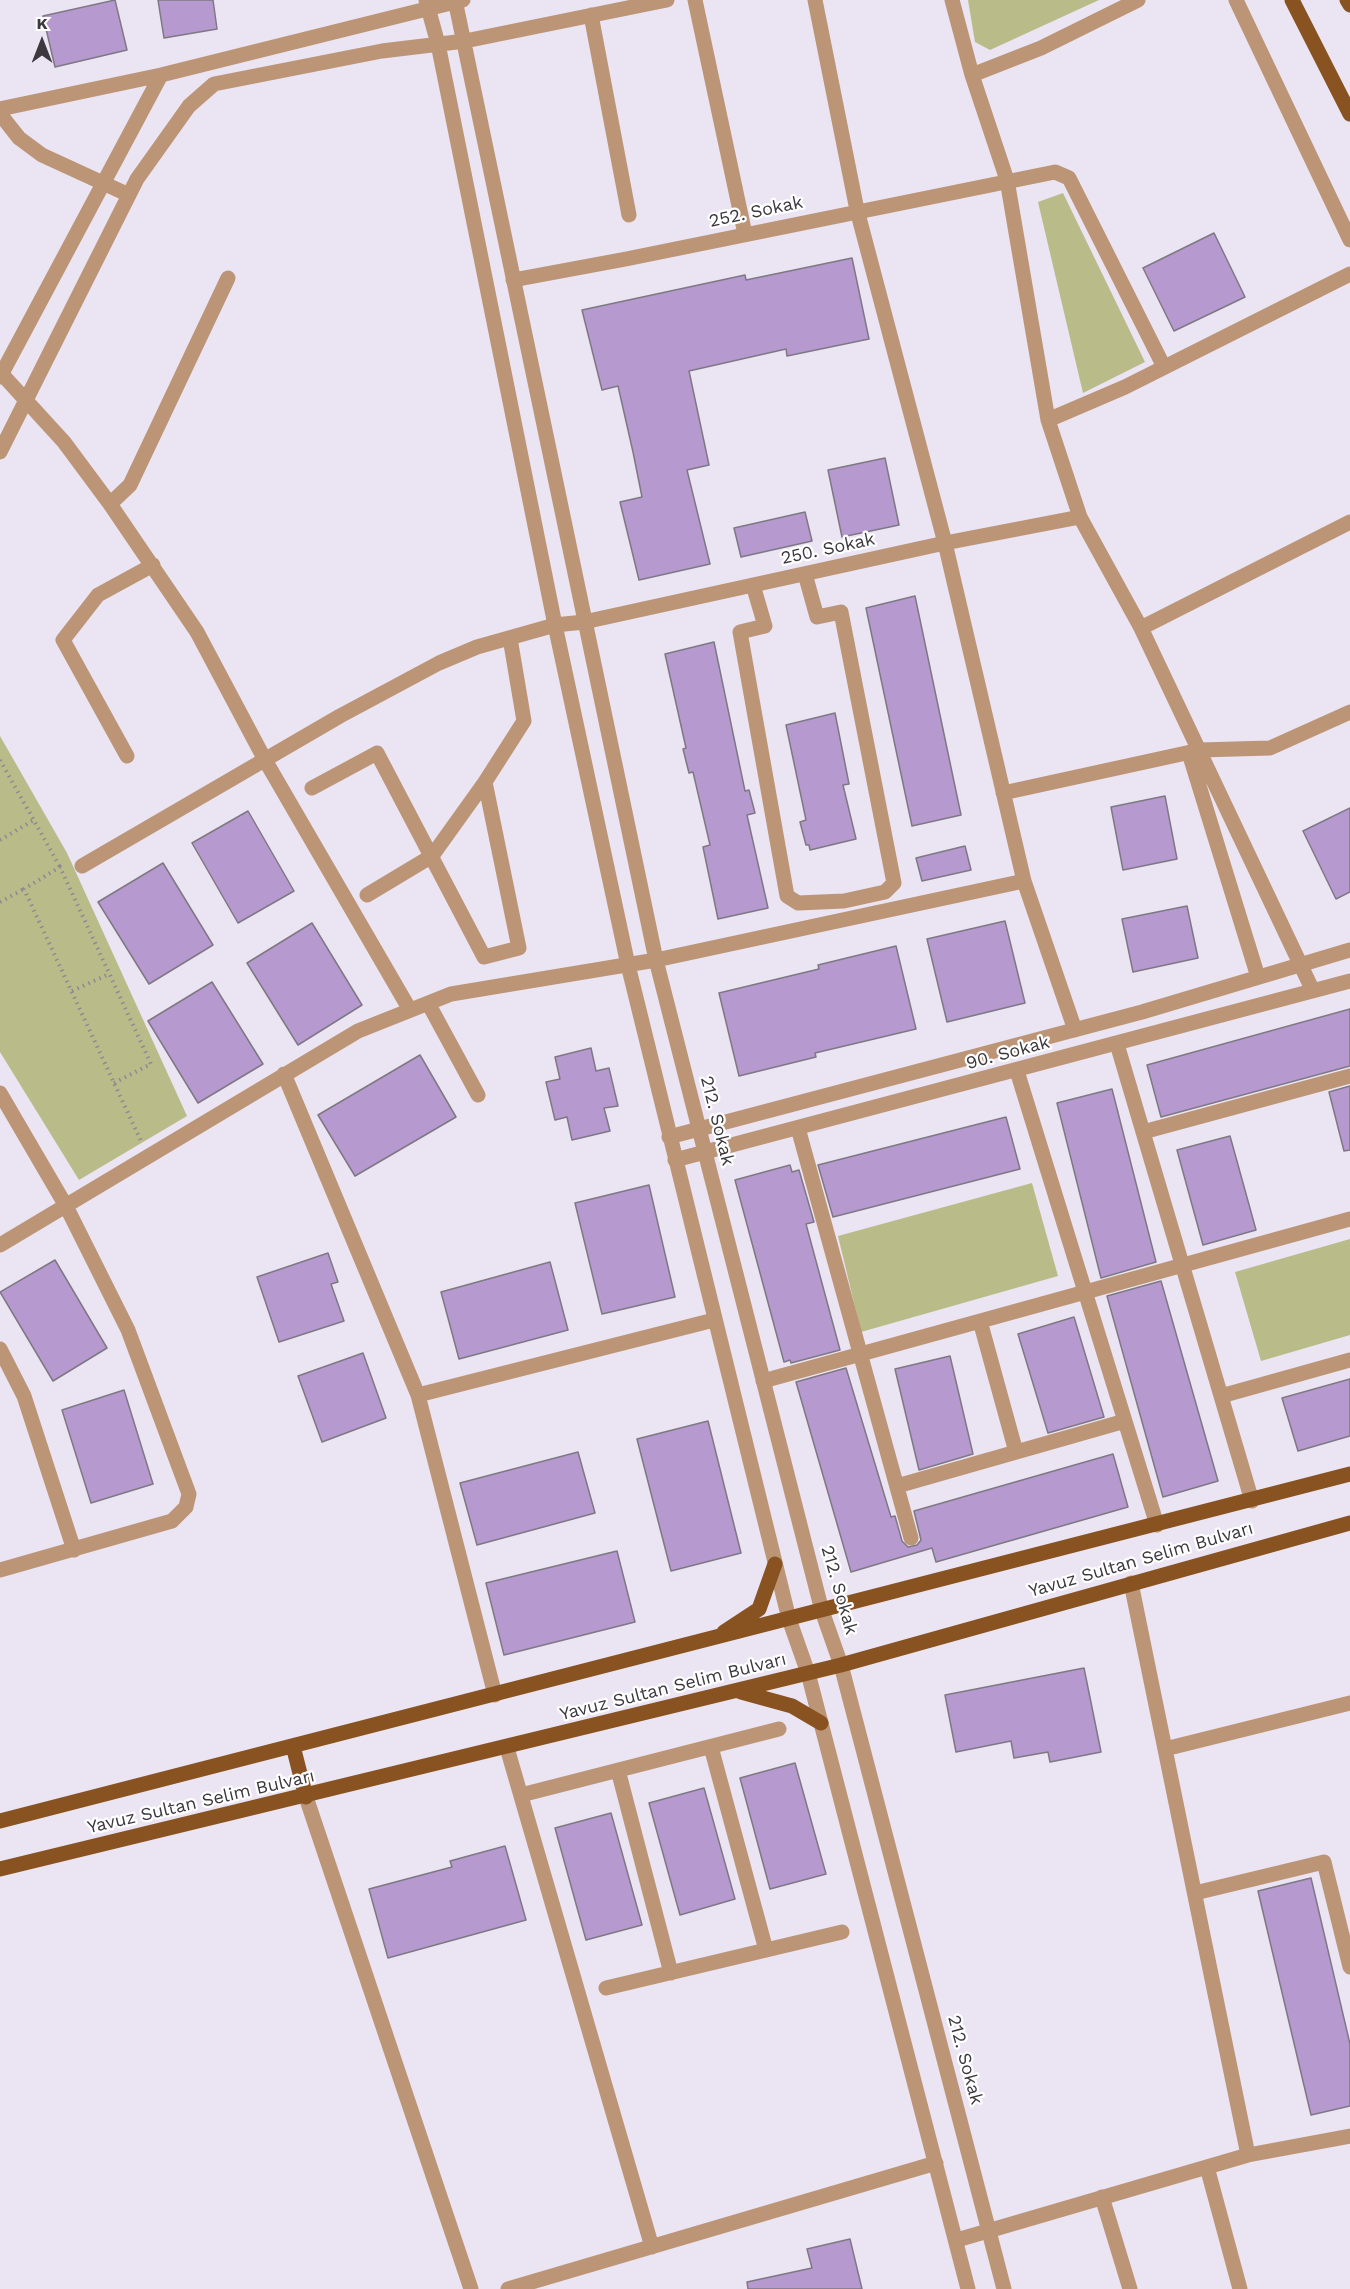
<!DOCTYPE html>
<html>
<head>
<meta charset="utf-8">
<style>
  body { margin:0 }
  #map { position:relative; width:1350px; height:2289px; overflow:hidden; background:#ebe4f2; font-family:"Work Sans",sans-serif }
  canvas { display:block }
  .north { position:absolute; left:12px; top:12px; width:60px; height:60px; -webkit-text-stroke:4px #fff; paint-order:stroke; rotate:0deg; font-size:16px; font-weight:700; line-height:24px; text-align:center; color:#3b383e }
  .north::after { content:''; display:block; margin:auto; width:21px; height:27px; background:#3b383e; clip-path:polygon(50% 0,100% 100%,50% 72%,0 100%) }
</style>
</head>
<body>
<div id="map">
<canvas width="1350" height="2289"></canvas>
<div class="north">K</div>
</div>
<script>
const ctx = document.querySelector('canvas').getContext('2d');
ctx.lineJoin = 'round';
function fill(path, color) {
  ctx.fillStyle = color;
  ctx.fill(path, 'evenodd');
}
function shape(rows) {
  const path = new Path2D();
  for (const r of rows) {
    path.moveTo(r[0], r[1]);
    for (let i = 2; i < r.length; i += 2) path.lineTo(r[i], r[i + 1]);
  }
  return path;
}
function trace(path, color, width, dash) {
  ctx.strokeStyle = color;
  ctx.lineWidth = width;
  ctx.lineCap = dash ? 'butt' : 'round';
  ctx.setLineDash(dash || []);
  ctx.stroke(path);
}
function write(font, color, halo, rows, align = 'center') {
  ctx.font = font + ' "Work Sans",sans-serif';
  ctx.lineWidth = 4.5;
  ctx.setLineDash([]);
  ctx.textBaseline = 'middle';
  ctx.strokeStyle = halo;
  ctx.fillStyle = color;
  for (const [text, x, y, turn = 0] of rows) {
    ctx.save();
    ctx.translate(x, y);
    ctx.rotate((+turn || 0) * Math.PI / 180);
    ctx.textAlign = isNaN(turn) ? turn : align;
    if (halo) ctx.strokeText(text, 0, 0);
    ctx.fillText(text, 0, 0);
    ctx.restore();
  }
}
fill(shape([
  [968,0,1099,0,990,50,975,42],
  [1063,193,1145,362,1083,393,1038,202],
  [0,736,67,853,187,1116,79,1180,0,1052],
  [1032,1183,1058,1276,861,1332,838,1236],
  [1350,1239,1350,1335,1261,1361,1235,1272]
]), '#b9bc89');
const building = shape([
  [115,0,127,50,55,67,43,16,115,0],
  [158,0,213,0,217,29,164,38,158,0],
  [1214,233,1245,297,1174,331,1143,268,1214,233],
  [852,258,869,339,787,356,786,349,689,371,709,465,687,470,710,564,639,580,620,502,642,497,633,452,618,386,602,390,582,310,745,275,746,280,852,258],
  [885,458,899,525,842,537,828,470,885,458],
  [805,512,812,541,741,557,734,528,805,512],
  [915,596,961,815,912,826,866,608,915,596],
  [714,642,745,791,749,790,755,813,747,815,768,908,718,919,703,847,710,845,693,772,689,773,683,749,686,748,665,654,714,642],
  [835,713,849,784,843,785,856,839,810,850,809,845,806,845,800,822,806,820,786,725,835,713],
  [1165,796,1177,859,1123,870,1111,807,1165,796],
  [1350,808,1350,892,1336,899,1303,831,1350,808],
  [248,811,294,891,238,923,192,843,248,811],
  [965,846,971,870,922,881,916,858,965,846],
  [163,863,213,945,149,984,98,902,163,863],
  [1187,906,1198,958,1133,972,1122,919,1187,906],
  [1005,921,1025,1003,947,1022,927,939,1005,921],
  [312,923,362,1005,298,1045,247,963,312,923],
  [896,946,916,1029,815,1053,816,1057,739,1076,719,993,819,969,818,965,896,946],
  [212,982,263,1064,198,1103,148,1021,212,982],
  [1350,1009,1350,1066,1161,1117,1147,1065,1350,1009],
  [591,1048,596,1071,609,1068,618,1106,604,1108,610,1131,572,1140,567,1117,555,1120,546,1082,560,1079,555,1057,591,1048],
  [420,1055,456,1117,355,1176,318,1115,420,1055],
  [1350,1086,1350,1150,1344,1151,1329,1092,1350,1086],
  [1112,1089,1156,1262,1101,1278,1057,1103,1112,1089],
  [1006,1117,1020,1169,833,1217,818,1165,1006,1117],
  [1230,1136,1256,1230,1203,1245,1177,1150,1230,1136],
  [790,1165,792,1172,799,1170,814,1222,806,1224,840,1350,791,1363,790,1360,784,1362,735,1180,790,1165],
  [649,1185,675,1297,602,1314,575,1203,649,1185],
  [328,1253,338,1282,331,1284,344,1321,279,1342,257,1277,328,1253],
  [55,1260,107,1348,53,1381,0,1292,55,1260],
  [550,1262,568,1330,459,1359,441,1292,550,1262],
  [1161,1281,1218,1481,1163,1497,1107,1296,1161,1281],
  [1074,1317,1104,1417,1048,1433,1018,1334,1074,1317],
  [363,1353,386,1418,322,1442,298,1376,363,1353],
  [950,1356,973,1454,919,1470,895,1369,950,1356],
  [846,1368,891,1517,895,1516,902,1541,908,1547,917,1545,921,1540,914,1511,1113,1454,1128,1507,936,1562,932,1548,851,1572,796,1382,846,1368],
  [1350,1379,1350,1436,1298,1451,1282,1398,1350,1379],
  [124,1390,153,1484,91,1503,62,1410,124,1390],
  [708,1421,741,1553,671,1571,637,1439,708,1421],
  [578,1452,595,1513,477,1545,460,1483,578,1452],
  [617,1551,635,1622,504,1655,486,1583,617,1551],
  [1084,1668,1101,1752,1050,1762,1048,1752,1014,1758,1011,1741,956,1752,945,1695,1084,1668],
  [795,1763,826,1874,770,1889,740,1778,795,1763],
  [704,1788,735,1899,680,1915,649,1803,704,1788],
  [611,1813,642,1925,586,1940,555,1828,611,1813],
  [505,1846,526,1920,388,1958,369,1889,452,1867,450,1861,505,1846],
  [1311,1878,1350,2044,1350,2106,1311,2115,1258,1891,1311,1878],
  [850,2239,862,2289,748,2289,747,2282,812,2268,807,2249,850,2239]
]);
fill(building, '#b69acf');
trace(building, '#7e7884', 1.5);
trace(shape([
  [0,760,60,867],
  [0,840,34,820],
  [0,902,24,889],
  [72,991,109,974],
  [114,1083,151,1064,60,867,24,889,141,1141]
]), '#8e8993', 4, [1.5, 4.5]);
trace(shape([
  [426,0,438,44,555,625,628,965,789,1619,808,1673,968,2289],
  [455,0,656,960,822,1611,841,1665,1004,2289],
  [695,0,745,234],
  [815,0,857,210,945,543,1024,881,1075,1030],
  [952,0,972,75,1007,180,1048,420,1080,517,1141,628,1313,991],
  [1236,0,1350,240],
  [591,15,629,215],
  [972,75,1041,48,1138,0],
  [0,109,161,75],
  [0,114,19,138,42,155,129,195],
  [513,280,626,259,1055,172,1069,178,1164,367],
  [0,372,64,442,110,504,197,632,265,760,410,1010],
  [0,377,161,75,463,0],
  [1048,420,1125,387,1350,274],
  [0,452,137,179,189,106,214,84,382,51,465,41,667,0],
  [110,504,130,485,228,278],
  [753,585,765,626,740,632,787,896,798,903,844,901,885,892,894,883,841,612,817,617,805,574],
  [1141,628,1350,522],
  [1189,753,1258,977],
  [127,756,63,640,98,595,153,565],
  [312,788,377,753,484,957,519,948,485,782,524,721,510,638],
  [1003,793,1200,750,1270,748,1350,712],
  [82,866,340,716,439,663,477,647,555,625,584,622,945,543,1080,517],
  [367,895,432,856,485,782],
  [428,1003,478,1095],
  [1117,1044,1252,1501],
  [1017,1071,1157,1525],
  [284,1074,418,1395,495,1695],
  [0,1093,66,1206,128,1330,189,1494,186,1507,172,1521,0,1570],
  [798,1128,911,1538],
  [1143,1132,1350,1076],
  [669,1137,1142,1012,1350,950],
  [675,1160,1350,981],
  [0,1245,358,1031,451,994,656,960,1024,881],
  [980,1321,1016,1452],
  [0,1349,24,1396,74,1550],
  [763,1381,1350,1219],
  [418,1395,714,1320],
  [1221,1396,1350,1360],
  [897,1486,1125,1421],
  [1131,1583,1248,2155],
  [711,1747,766,1950],
  [507,1748,652,2247],
  [1165,1749,1350,1703],
  [618,1770,671,1973],
  [521,1795,779,1729],
  [306,1797,471,2289],
  [1195,1893,1324,1862,1350,1967],
  [606,1988,842,1932],
  [1207,2167,1240,2289],
  [1102,2197,1130,2289],
  [957,2240,1248,2155,1350,2136],
  [508,2289,936,2163]
]), '#bc9576', 15);
trace(shape([
  [1292,0,1350,114],
  [1347,0,1350,5],
  [724,1632,759,1609,775,1564],
  [741,1692,792,1706,821,1723],
  [293,1746,306,1797],
  [0,1821,1350,1474],
  [0,1869,841,1665,1350,1523]
]), '#885320', 15);
write('18px', '#3b383e', '#fff', [
  ["252. Sokak",756,212,-12],
  ["250. Sokak",828,549,-12],
  ["90. Sokak",1008,1053,-15],
  ["212. Sokak",717,1121,76],
  ["Yavuz Sultan Selim Bulvarı",1141,1560,-16],
  ["212. Sokak",839,1590,74],
  ["Yavuz Sultan Selim Bulvarı",673,1687,-14],
  ["Yavuz Sultan Selim Bulvarı",201,1802,-13],
  ["212. Sokak",965,2060,75]
]);
</script>
</body>
</html>
